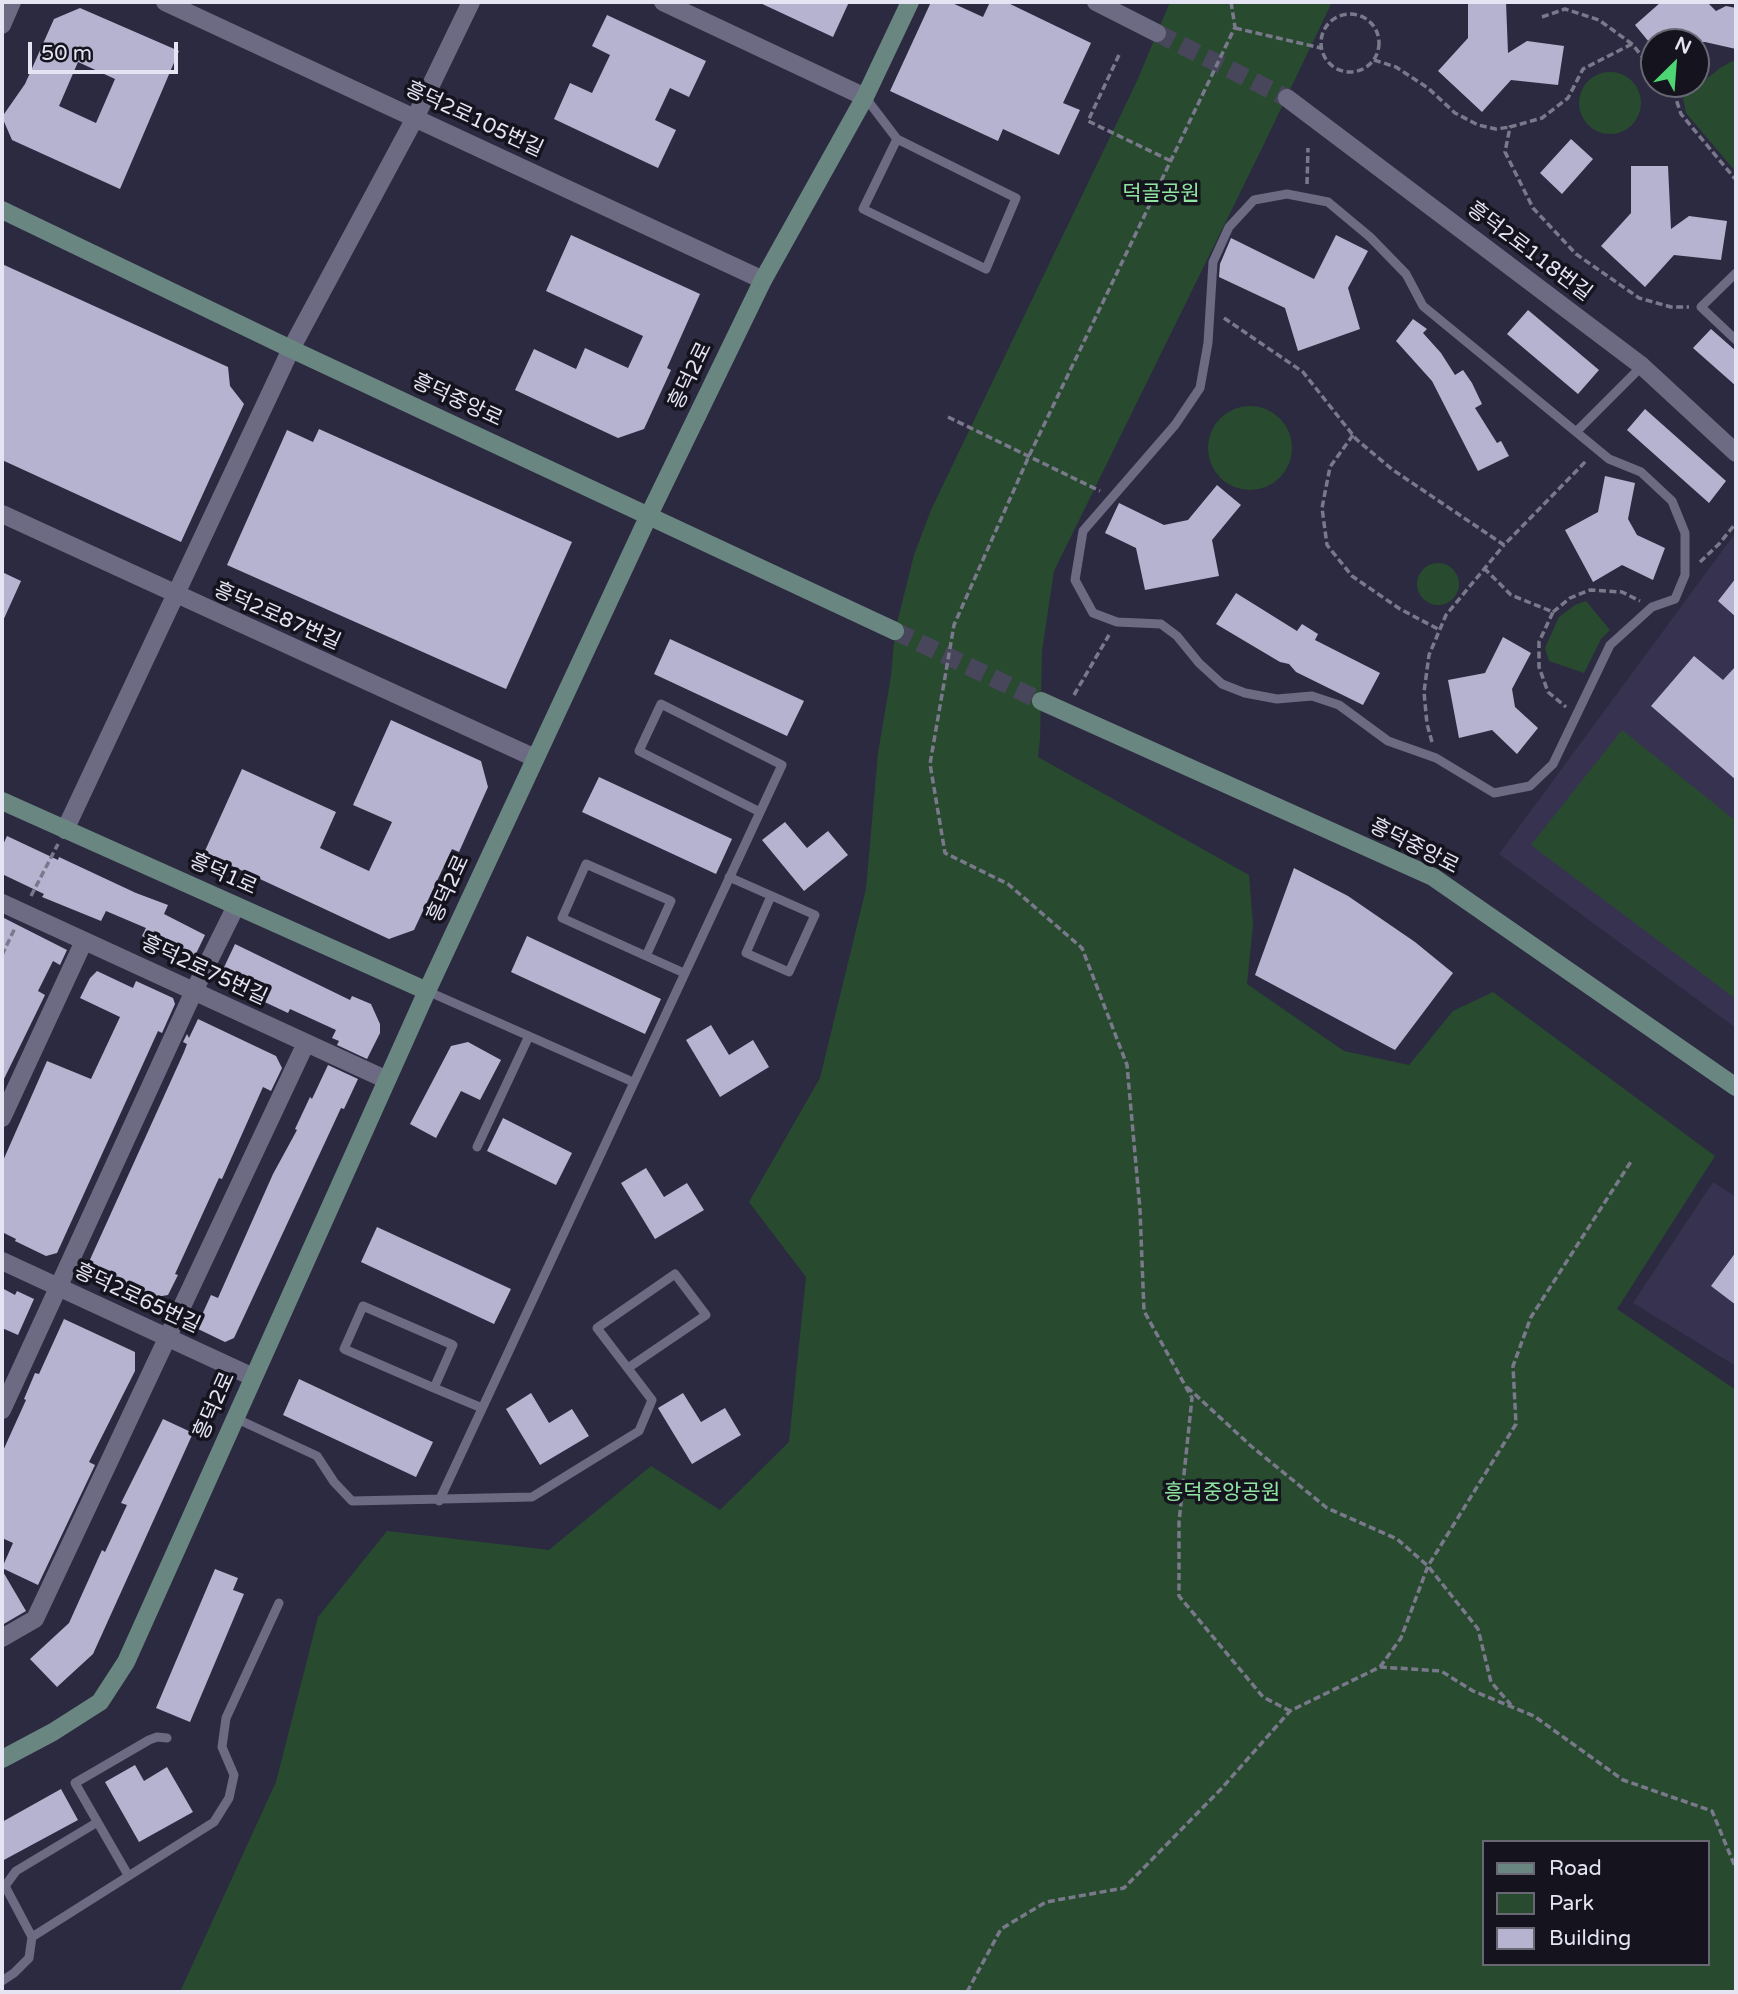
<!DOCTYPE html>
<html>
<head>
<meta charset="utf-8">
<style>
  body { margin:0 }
  #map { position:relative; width:1738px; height:1994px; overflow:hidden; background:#2c2a40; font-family:"Varela Round",sans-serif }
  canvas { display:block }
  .frame { position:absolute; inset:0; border:4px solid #e5e4f3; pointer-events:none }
  .legend { position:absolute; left:1482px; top:1840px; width:228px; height:126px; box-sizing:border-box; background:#15141e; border:2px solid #686773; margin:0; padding:9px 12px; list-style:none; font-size:21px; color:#e5e4f3 }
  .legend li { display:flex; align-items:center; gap:14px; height:35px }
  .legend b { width:35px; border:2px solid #686773 }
  .north { position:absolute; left:1640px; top:28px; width:70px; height:70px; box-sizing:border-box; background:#15141e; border:2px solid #686773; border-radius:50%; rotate:25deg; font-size:19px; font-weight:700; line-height:28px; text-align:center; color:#e5e4f3 }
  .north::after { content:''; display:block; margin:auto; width:24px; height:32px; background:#4ed675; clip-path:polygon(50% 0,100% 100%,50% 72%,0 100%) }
  .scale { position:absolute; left:28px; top:42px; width:150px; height:32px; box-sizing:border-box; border:4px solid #e5e4f3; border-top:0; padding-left:9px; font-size:21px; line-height:24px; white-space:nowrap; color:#e5e4f3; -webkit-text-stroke:5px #15141e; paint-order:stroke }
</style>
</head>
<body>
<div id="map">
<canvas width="1738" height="1994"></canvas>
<div class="frame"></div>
<ul class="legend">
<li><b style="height:9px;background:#6a8681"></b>Road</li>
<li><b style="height:19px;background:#284b2f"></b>Park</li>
<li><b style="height:19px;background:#b6b3d0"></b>Building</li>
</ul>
<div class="north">N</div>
<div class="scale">50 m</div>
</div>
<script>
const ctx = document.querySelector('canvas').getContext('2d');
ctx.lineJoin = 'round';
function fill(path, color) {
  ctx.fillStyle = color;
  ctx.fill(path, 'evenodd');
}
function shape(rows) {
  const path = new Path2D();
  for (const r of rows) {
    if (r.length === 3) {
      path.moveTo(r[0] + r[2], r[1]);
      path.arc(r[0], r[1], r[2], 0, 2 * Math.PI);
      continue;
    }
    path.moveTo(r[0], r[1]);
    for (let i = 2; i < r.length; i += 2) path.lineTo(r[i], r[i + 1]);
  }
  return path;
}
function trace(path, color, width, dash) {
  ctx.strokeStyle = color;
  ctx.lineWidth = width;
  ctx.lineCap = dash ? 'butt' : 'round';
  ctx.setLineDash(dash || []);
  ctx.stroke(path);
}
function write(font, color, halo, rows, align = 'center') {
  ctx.font = font + ' "Varela Round","Noto Sans KR",sans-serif';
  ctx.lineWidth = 7;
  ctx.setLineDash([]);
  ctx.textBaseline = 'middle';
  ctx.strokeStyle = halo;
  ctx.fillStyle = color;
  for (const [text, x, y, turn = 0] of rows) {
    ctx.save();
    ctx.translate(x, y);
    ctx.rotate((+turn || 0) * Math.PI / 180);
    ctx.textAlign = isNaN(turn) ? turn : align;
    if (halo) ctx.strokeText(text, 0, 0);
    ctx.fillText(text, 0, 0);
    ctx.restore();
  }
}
fill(shape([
  [1736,532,1736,1028,1499,854],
  [1713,1182,1736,1197,1736,1366,1633,1303]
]), '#36324f');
fill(shape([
  [1170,2,1332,2,1264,144,1054,571,1042,651,1040,739,1038,757,1249,875,1253,925,1247,984,1344,1051,1409,1065,1453,1011,1493,992,1715,1156,1617,1309,1736,1390,1736,1992,180,1992,276,1782,318,1617,387,1531,549,1550,651,1466,720,1510,789,1442,806,1277,749,1202,820,1078,866,889,878,753,891,676,895,631,914,555,931,510,1137,81],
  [1484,1842,1708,1842,1708,1964,1484,1964],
  [1736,59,1736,172,1686,113,1683,98,1720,68],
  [1610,103,31],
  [1250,448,42],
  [1438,584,21],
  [1586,601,1610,630,1601,639,1584,673,1549,661,1545,648,1559,617,1575,605],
  [1622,730,1736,821,1736,999,1531,845]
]), '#284b2f');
fill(shape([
  [758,2,849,2,833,37],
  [931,2,950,2,983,17,990,2,1006,2,1091,43,1063,103,1080,110,1059,155,1003,129,998,141,890,91],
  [1468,2,1506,2,1508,53,1527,41,1564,46,1558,85,1511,80,1482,112,1438,71,1468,38],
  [1661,2,1707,2,1716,11,1726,6,1736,8,1736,49,1705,42,1649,42,1635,25],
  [80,8,179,51,120,189,12,140,2,117,25,84,54,19],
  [78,62,115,79,96,123,59,106],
  [607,15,706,61,689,97,670,88,655,120,676,130,658,168,554,119,570,83,592,93,610,55,592,46],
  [1571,139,1593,159,1562,194,1540,173],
  [1631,166,1668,166,1671,229,1689,216,1727,221,1721,260,1674,255,1645,287,1601,246,1631,213],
  [571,235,700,294,667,368,671,370,644,429,618,438,515,390,534,349,576,369,585,348,628,368,643,336,546,291],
  [1336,235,1368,251,1348,288,1360,329,1298,351,1285,308,1219,277,1220,264,1231,238,1314,279],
  [2,264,228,367,230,386,244,404,181,542,2,460],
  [1528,310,1599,370,1578,394,1507,334],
  [1413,319,1427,329,1423,333,1441,353,1455,375,1463,370,1472,383,1482,404,1475,408,1497,443,1501,441,1509,456,1478,471,1432,381,1396,341],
  [1711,329,1736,351,1736,386,1693,348],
  [1645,409,1726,481,1709,503,1627,430],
  [319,429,572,542,506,689,227,565,287,430,313,442],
  [1605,476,1635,483,1628,519,1637,535,1665,548,1653,580,1622,565,1593,582,1565,530,1598,512],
  [1217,485,1241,505,1212,540,1219,576,1145,590,1136,548,1105,533,1119,503,1164,525,1188,520],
  [2,572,21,581,2,623],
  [1736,578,1736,617,1718,601],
  [1236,593,1297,631,1302,624,1318,634,1315,640,1380,673,1363,705,1296,672,1289,664,1280,662,1216,624],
  [1503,637,1531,653,1512,689,1515,707,1538,728,1517,754,1492,730,1459,738,1448,680,1485,673],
  [670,639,804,701,787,736,654,674],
  [1694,656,1723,680,1736,666,1736,780,1651,706],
  [391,720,481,761,488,787,459,852,452,849,414,930,389,939,204,853,242,769,336,812,320,848,369,871,392,822,353,805],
  [599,777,732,839,716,874,582,812],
  [785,822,807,848,828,831,848,855,804,891,762,840],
  [7,836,58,860,59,857,136,893,168,905,164,914,205,935,192,962,142,936,146,928,106,911,101,921,42,897,44,894,2,874,2,847],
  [1294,868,1348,896,1415,942,1453,973,1395,1050,1255,975],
  [2,917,67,950,60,965,53,961,38,991,45,995,2,1083],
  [527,936,661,999,645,1034,511,972],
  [235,944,350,1000,352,996,371,1004,380,1024,380,1033,367,1059,337,1045,339,1041,332,1038,336,1030,290,1009,288,1013,218,980],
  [97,971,133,988,136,981,173,998,175,1004,162,1033,158,1031,57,1253,46,1256,15,1241,16,1239,2,1232,2,1163,47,1061,91,1079,120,1017,80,998,90,978],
  [198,1019,276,1056,282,1068,271,1091,263,1087,222,1179,219,1178,175,1274,178,1275,168,1295,156,1297,121,1281,119,1285,93,1273,95,1268,88,1264,184,1052,187,1044,183,1042,187,1034,189,1038],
  [711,1025,729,1055,753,1040,769,1067,720,1097,686,1040],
  [468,1042,501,1060,480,1100,461,1091,436,1138,410,1124,451,1046],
  [328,1065,358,1079,344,1109,341,1108,234,1338,225,1342,196,1328,211,1295,218,1298,273,1174,297,1130,295,1129,310,1097,312,1099],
  [503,1118,572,1153,556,1185,487,1151],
  [646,1168,664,1197,687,1183,704,1210,655,1239,621,1183],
  [377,1227,511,1289,494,1324,361,1262],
  [1736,1252,1736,1305,1711,1286],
  [2,1288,15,1295,17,1291,34,1299,18,1335,2,1328],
  [64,1319,135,1352,135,1371,89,1462,95,1465,38,1585,2,1568,13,1543,2,1538,2,1453,26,1400,24,1399,35,1373,39,1374],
  [299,1379,433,1442,416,1477,283,1415],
  [531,1393,549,1423,572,1409,589,1436,540,1465,506,1409],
  [683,1393,701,1422,725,1408,741,1435,692,1464,658,1408],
  [163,1419,193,1433,93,1654,57,1687,30,1659,69,1623,102,1550,105,1552,127,1505,121,1503],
  [215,1569,238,1578,233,1590,244,1594,190,1722,156,1708],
  [2,1570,26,1611,2,1625],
  [135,1765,144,1781,167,1767,193,1812,139,1842,105,1782],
  [61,1789,78,1820,2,1861,2,1822]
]), '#b6b3d0');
trace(shape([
  [1157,33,1287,98]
]), '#48465b', 18, [18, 9]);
trace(shape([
  [895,631,1041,701]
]), '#48465b', 18, [18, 9]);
trace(shape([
  [1231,2,1235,27,1029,456,954,625,930,764,945,853,1008,884,1082,948,1127,1065,1140,1210,1144,1311,1192,1398,1179,1522,1179,1596,1263,1697,1290,1711],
  [1350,43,29],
  [1542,17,1565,9,1599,20,1632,44,1654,71],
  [1235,28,1321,48],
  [1632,44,1583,69,1568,98,1542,118,1510,127,1505,152,1533,208,1576,254,1639,298,1671,307,1689,307],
  [1119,55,1088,121,1171,161],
  [1374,60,1396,67,1428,88,1455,113,1478,125,1496,129,1510,127],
  [1665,84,1675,96,1681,114,1736,180],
  [1307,184,1308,148],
  [1224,318,1303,372,1356,439,1393,470,1504,545,1587,460],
  [948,417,1100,491],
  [1353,435,1330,467,1322,508,1327,545,1352,576,1400,609,1440,630],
  [1700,562,1719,544,1736,523],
  [1484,568,1511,595,1553,612,1539,642,1539,667,1548,692,1566,707],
  [1553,612,1570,598,1590,590,1622,592,1640,601],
  [1074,695,1109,635],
  [1432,742,1427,724,1424,692,1429,655,1446,615,1504,545],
  [31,896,58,844],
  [2,955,15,928],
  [1187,1387,1251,1446,1327,1508,1397,1539,1428,1566,1478,1629,1491,1682,1511,1705],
  [1380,1667,1401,1638,1428,1566,1516,1424,1513,1366,1531,1317,1632,1160],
  [967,1992,1001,1929,1046,1902,1124,1888,1221,1789,1290,1711,1380,1667,1441,1671,1473,1691,1534,1716,1623,1780,1712,1811,1736,1869]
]), '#7a798c', 3.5, [7, 3.5]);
trace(shape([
  [865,97,897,139,1016,198,986,269,863,209,897,139],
  [1287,194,1328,202,1370,237,1406,274,1423,306,1609,459,1641,472,1672,501,1685,533,1685,575,1675,599,1652,607,1610,645,1553,764,1530,786,1494,793,1436,758,1388,741,1339,705,1312,696,1277,699,1245,693,1222,684,1199,663,1177,636,1161,624,1117,622,1093,613,1075,580,1083,531,1175,425,1200,388,1208,343,1213,262,1229,227,1254,200,1287,194],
  [1736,273,1701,307,1736,340],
  [1577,431,1642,366],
  [729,877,815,915,789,972,746,953,771,896],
  [646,956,671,901,586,864,562,918,646,956,684,973],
  [427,991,633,1082],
  [477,1147,529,1036],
  [434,1388,453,1345,363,1306,344,1349,434,1388,482,1408],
  [235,1418,317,1456,334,1482,352,1501,532,1497,639,1431,652,1400,597,1328,675,1274,706,1315,628,1368],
  [439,1501,782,765,661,704,639,751,760,812],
  [128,1875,75,1783,149,1740,157,1737,167,1738],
  [32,1937,5,1886,16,1871,96,1823],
  [2,1981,14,1973,29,1958,32,1937,214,1822,229,1798,234,1775,222,1747,226,1718,279,1603]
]), '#6d6b84', 9);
trace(shape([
  [165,2,763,280],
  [663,2,865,97],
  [1096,2,1157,33],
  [2,25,12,2],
  [1287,98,1642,366,1736,453],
  [2,514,535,758],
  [65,830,291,349,415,118,471,2],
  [2,903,387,1080],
  [2,1118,84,941],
  [2,1261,253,1377],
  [2,1410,194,991,236,906],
  [2,1638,35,1619,306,1043]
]), '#6d6b84', 18);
trace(shape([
  [2,210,291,349,895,631],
  [1041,701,1433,877,1736,1087],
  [2,801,427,991],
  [2,1759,53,1732,100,1702,126,1662,427,991,649,515,763,280,865,97,910,2]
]), '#6a8681', 18);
write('21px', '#e5e4f3', '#15141e', [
  ["흥덕2로105번길",474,120,25],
  ["흥덕2로118번길",1529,252,37],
  ["흥덕2로",691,376,-64],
  ["흥덕중앙로",457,401,25],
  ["흥덕2로87번길",277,617,24],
  ["흥덕중앙로",1414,847,27],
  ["흥덕1로",223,875,24],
  ["흥덕2로",449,889,-65],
  ["흥덕2로75번길",204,971,25],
  ["흥덕2로65번길",137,1299,25],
  ["흥덕2로",215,1406,-66]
]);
write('21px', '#8fe5a0', '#15141e', [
  ["덕골공원",1161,194],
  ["흥덕중앙공원",1222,1493]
]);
</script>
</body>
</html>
